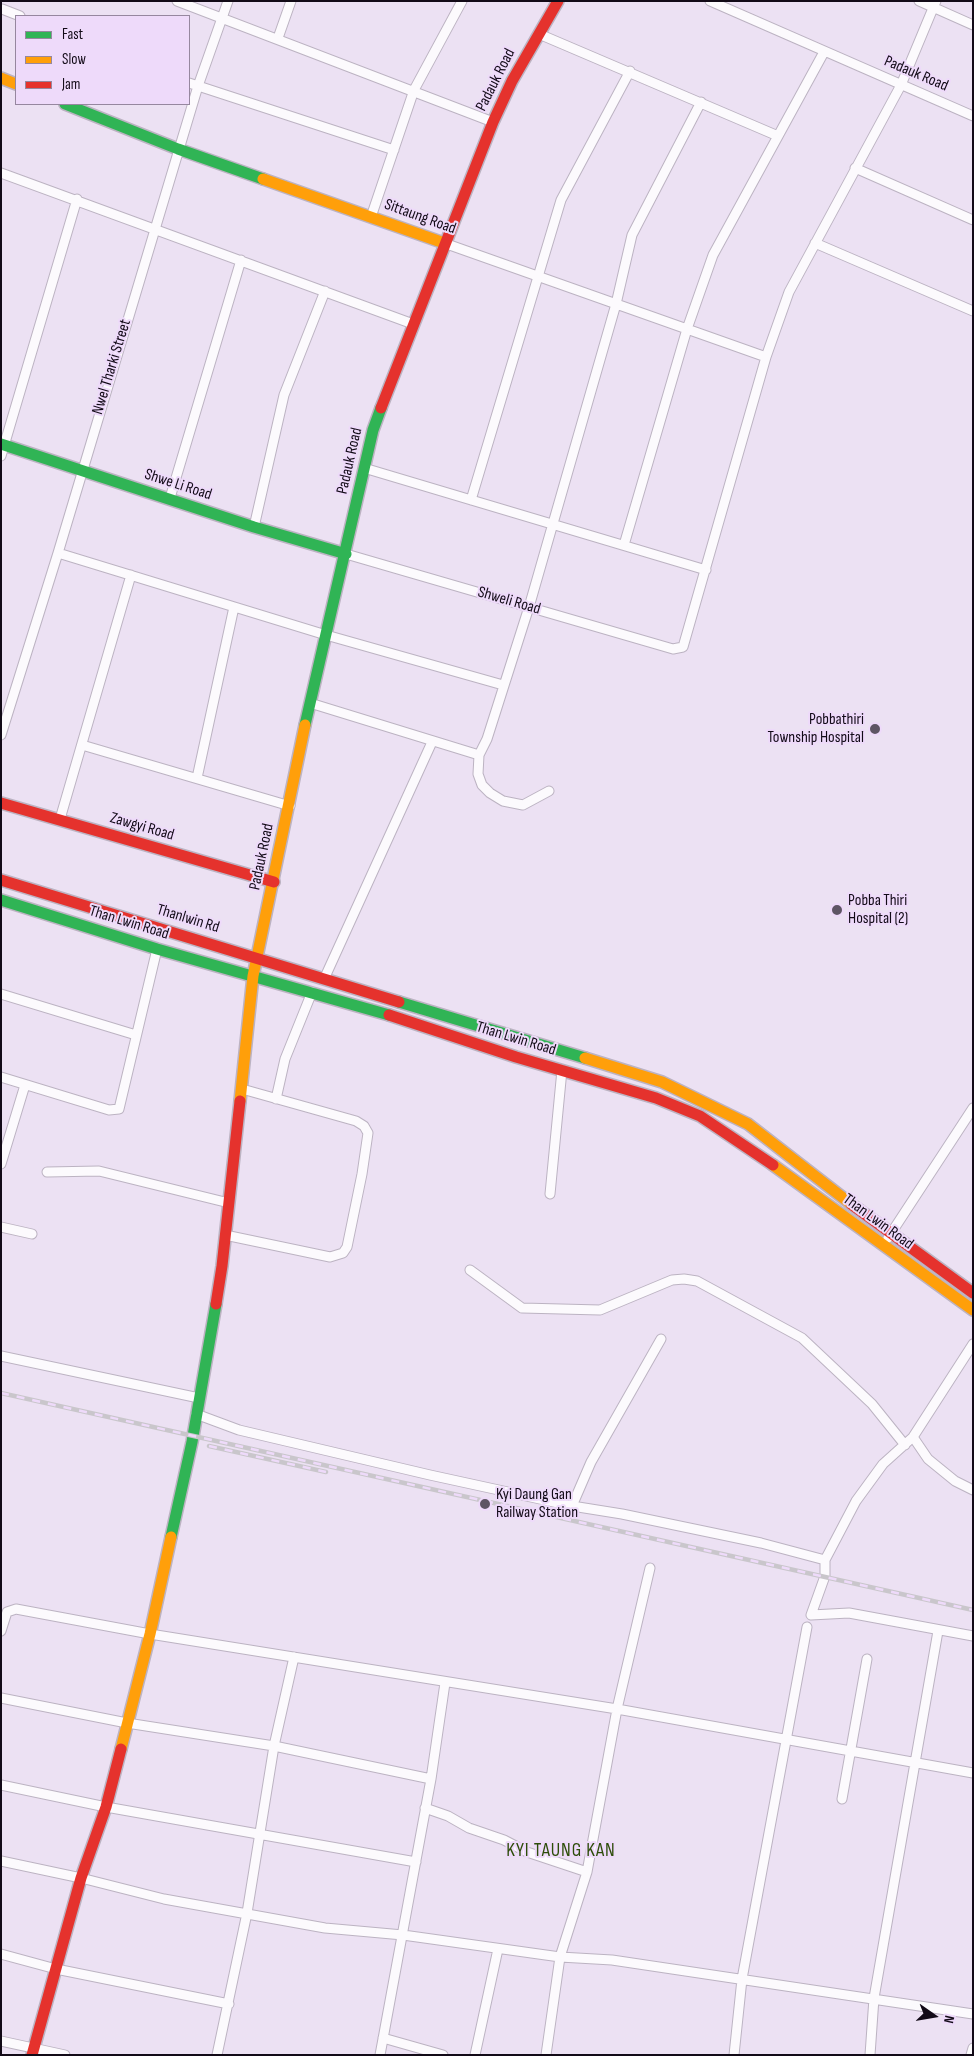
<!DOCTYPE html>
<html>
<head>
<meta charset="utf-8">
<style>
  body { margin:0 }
  #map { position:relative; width:974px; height:2056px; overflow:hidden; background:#ece1f3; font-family:"Sofia Sans Condensed",sans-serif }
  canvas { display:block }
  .frame { position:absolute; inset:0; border:2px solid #120a17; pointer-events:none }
  .legend { position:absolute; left:15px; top:15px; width:175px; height:90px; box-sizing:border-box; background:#eedafa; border:1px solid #96879f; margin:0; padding:6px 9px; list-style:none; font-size:15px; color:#120a17 }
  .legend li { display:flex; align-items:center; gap:10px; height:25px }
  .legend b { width:25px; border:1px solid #96879f }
  .north { position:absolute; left:909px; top:1991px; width:50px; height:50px; -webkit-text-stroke:4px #eedafa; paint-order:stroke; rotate:103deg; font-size:14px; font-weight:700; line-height:20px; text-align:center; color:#120a17 }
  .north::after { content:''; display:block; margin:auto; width:18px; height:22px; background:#120a17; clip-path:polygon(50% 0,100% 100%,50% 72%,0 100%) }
</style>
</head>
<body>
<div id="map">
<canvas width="974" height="2056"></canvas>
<div class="frame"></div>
<ul class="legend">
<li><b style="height:6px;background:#30b455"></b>Fast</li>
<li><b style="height:6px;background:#ff9f0a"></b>Slow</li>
<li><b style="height:6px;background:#e5322d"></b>Jam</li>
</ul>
<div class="north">N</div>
</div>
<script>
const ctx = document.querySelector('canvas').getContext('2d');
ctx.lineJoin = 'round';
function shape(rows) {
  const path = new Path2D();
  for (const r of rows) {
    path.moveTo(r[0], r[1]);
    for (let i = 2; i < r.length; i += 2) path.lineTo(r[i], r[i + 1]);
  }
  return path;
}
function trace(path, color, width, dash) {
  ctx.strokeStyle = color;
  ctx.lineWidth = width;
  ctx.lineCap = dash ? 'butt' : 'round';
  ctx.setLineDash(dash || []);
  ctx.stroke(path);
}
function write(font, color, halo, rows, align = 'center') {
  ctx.font = font + ' "Sofia Sans Condensed",sans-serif';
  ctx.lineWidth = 4;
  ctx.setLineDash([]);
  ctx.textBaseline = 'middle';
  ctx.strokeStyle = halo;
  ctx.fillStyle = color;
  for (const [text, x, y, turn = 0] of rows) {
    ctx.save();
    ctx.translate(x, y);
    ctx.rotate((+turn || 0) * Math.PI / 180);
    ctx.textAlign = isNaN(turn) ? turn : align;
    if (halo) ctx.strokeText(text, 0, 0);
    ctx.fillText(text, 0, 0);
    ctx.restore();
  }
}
const street = shape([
  [177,1,493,122],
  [710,1,973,116],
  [919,1,973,25],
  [2,9,20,16],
  [539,34,778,136],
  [278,38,291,1],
  [189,83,394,150],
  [855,168,973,220],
  [1,173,413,324],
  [371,217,414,90,462,1],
  [444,243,766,357],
  [815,243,973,311],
  [1,456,77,199],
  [364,468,706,570],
  [170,498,241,260],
  [471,500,561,200,630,71],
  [254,527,284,395,325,291],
  [624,545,687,329,713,255,824,52],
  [58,553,326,635,503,685],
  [346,554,673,649,683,647,766,357,789,292,901,85,936,1],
  [310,703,479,755,487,739,529,607,616,304,632,235,701,102],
  [1,735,58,553,198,86,228,1],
  [82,745,290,806],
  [479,755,478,774,482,785,490,793,503,801,523,805,549,791],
  [197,778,234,607],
  [60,819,131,575],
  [325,977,432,742],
  [1,994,136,1035],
  [1,1077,109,1110,119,1109,157,949],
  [276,1099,285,1059,312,992],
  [1,1164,25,1085],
  [47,1172,99,1171,229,1203],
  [550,1194,562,1070],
  [1,1227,32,1234],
  [225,1235,330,1257,343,1253,347,1247,362,1174,368,1133,364,1126,356,1121,242,1089],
  [888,1238,973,1108],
  [470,1270,522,1308,600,1310,672,1280,684,1279,697,1281,802,1338,872,1404,905,1445],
  [973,1344,913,1437,883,1464,856,1501,825,1560,825,1576,811,1615,849,1613,973,1636],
  [1,1356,199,1398],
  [196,1414,239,1430,430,1475,572,1506,622,1514,761,1543,825,1560],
  [913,1437,928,1459,955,1481,973,1490],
  [572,1506,591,1462,661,1339],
  [1,1631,7,1612,16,1609,150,1634,617,1709,973,1773],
  [1,1698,127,1723,274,1746,431,1779],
  [1,1785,106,1807,416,1862],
  [842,1799,867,1659],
  [425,1808,448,1816,469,1828,504,1840,527,1852,587,1872],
  [1,1861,81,1878,164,1899,325,1928,403,1935,560,1957,612,1960,973,2014],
  [1,1954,56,1969,229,2004],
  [383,2038,443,2055],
  [1,2041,65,2055],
  [217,2055,247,1913,274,1746,294,1657],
  [380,2055,431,1779,445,1683],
  [475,2055,498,1949],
  [546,2055,560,1957,587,1872,617,1709,650,1568],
  [734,2055,742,1979,807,1627],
  [870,2055,874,1998,938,1631],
  [971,2055,973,2048]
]);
const fast = shape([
  [65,104,178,149,263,179],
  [1,444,254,527,346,554],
  [305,725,373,430,381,408],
  [1,900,157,949,389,1015],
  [399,1002,585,1058],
  [171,1537,192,1442,216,1304]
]);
const slow = shape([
  [1,78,16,84],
  [263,179,444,243],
  [585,1058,662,1082,748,1124,851,1204],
  [240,1101,253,976,305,725],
  [773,1165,973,1310],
  [121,1749,150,1634,171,1537]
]);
const jam = shape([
  [381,408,493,122,512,81,558,1],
  [1,803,274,882],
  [1,880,399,1002],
  [389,1015,516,1057,656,1098,700,1116,773,1165],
  [851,1204,973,1293],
  [216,1304,222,1266,240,1101],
  [32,2055,81,1878,106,1807,121,1749]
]);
trace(street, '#bcb3c2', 11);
trace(fast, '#bcb3c2', 14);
trace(slow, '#bcb3c2', 14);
trace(jam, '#bcb3c2', 14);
trace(street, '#fcfafd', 9);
trace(fast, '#30b455', 11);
trace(slow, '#ff9f0a', 11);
trace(jam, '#e5322d', 11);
const rail = shape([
  [1,1393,973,1610],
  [209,1446,326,1472]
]);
trace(rail, '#c9c6cb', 4.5);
trace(rail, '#eedafa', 2.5, [8]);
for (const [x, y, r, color] of [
  [875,729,6,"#5e5564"],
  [837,910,6,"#5e5564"],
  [485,1504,6,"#5e5564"]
]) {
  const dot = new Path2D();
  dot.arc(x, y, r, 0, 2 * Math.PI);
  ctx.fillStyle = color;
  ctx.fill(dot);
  trace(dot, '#eedafa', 2);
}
write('16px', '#120a17', '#eedafa', [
  ["Padauk Road",916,74,23],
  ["Padauk Road",496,80,-63],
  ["Sittaung Road",420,217,20],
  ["Nwel Tharki Street",112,367,-73],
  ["Padauk Road",350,461,-77],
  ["Shwe Li Road",178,485,18],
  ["Shweli Road",509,601,16],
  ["Zawgyi Road",142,827,16],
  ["Padauk Road",262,857,-78],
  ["Thanlwin Rd",188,919,17],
  ["Than Lwin Road",129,923,17],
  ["Than Lwin Road",516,1039,17],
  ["Than Lwin Road",878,1222,36]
]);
write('16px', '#120a17', '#eedafa', [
  ["Pobbathiri",864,720,"right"],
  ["Township Hospital",864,738,"right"],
  ["Pobba Thiri",848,901],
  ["Hospital (2)",848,919],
  ["Kyi Daung Gan",496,1495],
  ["Railway Station",496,1513]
], 'left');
ctx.letterSpacing = '1px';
write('19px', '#2d4d09', '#eedafa', [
  ["KYI TAUNG KAN",561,1851]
]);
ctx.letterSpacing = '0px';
</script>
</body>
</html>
